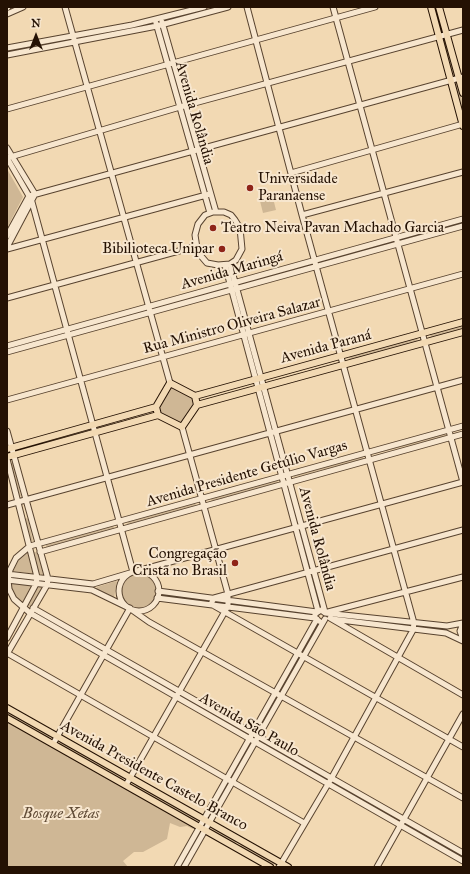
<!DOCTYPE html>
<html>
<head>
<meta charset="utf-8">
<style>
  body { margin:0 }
  #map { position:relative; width:470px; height:874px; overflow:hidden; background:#f2d9b3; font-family:"IM FELL Great Primer",serif }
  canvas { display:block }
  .frame { position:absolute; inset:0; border:8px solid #241103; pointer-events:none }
  .north { position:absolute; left:16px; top:16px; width:40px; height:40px; -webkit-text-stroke:3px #f7e6ce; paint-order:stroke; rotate:0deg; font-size:11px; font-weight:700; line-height:16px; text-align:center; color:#241103 }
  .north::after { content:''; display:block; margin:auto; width:14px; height:18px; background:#241103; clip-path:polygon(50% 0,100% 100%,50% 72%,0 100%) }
</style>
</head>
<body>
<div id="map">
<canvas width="470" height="874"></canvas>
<div class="frame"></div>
<div class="north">N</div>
</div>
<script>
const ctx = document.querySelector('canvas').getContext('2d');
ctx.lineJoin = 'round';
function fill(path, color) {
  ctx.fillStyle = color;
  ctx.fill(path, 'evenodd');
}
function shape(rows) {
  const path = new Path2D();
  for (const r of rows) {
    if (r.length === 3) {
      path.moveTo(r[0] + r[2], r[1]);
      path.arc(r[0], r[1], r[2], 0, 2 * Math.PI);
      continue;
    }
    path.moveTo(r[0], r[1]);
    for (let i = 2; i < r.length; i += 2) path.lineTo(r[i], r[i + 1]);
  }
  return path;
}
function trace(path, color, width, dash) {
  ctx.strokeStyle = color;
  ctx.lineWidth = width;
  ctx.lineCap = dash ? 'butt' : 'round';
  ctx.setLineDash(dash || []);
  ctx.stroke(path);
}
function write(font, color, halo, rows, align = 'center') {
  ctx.font = font + ' "IM FELL Great Primer",serif';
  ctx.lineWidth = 4;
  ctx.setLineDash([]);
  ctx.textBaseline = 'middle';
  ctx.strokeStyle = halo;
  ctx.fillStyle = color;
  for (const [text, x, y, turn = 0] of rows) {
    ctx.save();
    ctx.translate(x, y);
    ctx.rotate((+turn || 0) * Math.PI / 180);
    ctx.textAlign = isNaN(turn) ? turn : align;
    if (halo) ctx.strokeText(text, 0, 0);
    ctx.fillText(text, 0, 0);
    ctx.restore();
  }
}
fill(shape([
  [211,7,223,7,166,23,165,20],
  [152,23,152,26,82,40,81,37],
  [69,39,69,40,7,53,7,50],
  [445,40,456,75,452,76,442,41],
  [454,83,458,83,463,104,463,118],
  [7,169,23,197,7,228],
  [273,198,276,210,263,213,260,201],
  [463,222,463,225,403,241,402,238],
  [391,242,392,244,321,264,320,261],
  [309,264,310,267,241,286,240,284],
  [224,287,225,289,154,309,153,306],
  [143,309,143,312,72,332,71,329],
  [463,326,463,330,431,338,430,335],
  [417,338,418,342,350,361,349,357],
  [170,383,195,396,197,405,182,427,158,415,156,407],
  [445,433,446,436,375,454,375,452],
  [362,456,364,459,294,477,294,475],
  [11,463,13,463,21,496,18,495,9,464],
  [277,480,278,483,212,501,210,499],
  [195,503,196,506,127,525,128,521],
  [26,518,28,519,33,541,30,540,25,520],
  [113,526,115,529,46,547,46,545],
  [32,551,38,553,44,575,39,574],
  [29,552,35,574,13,571,20,558],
  [139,591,18],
  [116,581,117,582,114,598,96,589,97,587],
  [11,582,34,585,21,606,11,589],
  [37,585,44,586,32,606,24,607],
  [165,594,208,599,208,600,165,596],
  [237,604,312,613,312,615,238,606],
  [38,614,100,649,98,651,37,616],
  [317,623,320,624,303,653,300,653],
  [111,655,175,691,173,693,110,658],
  [297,658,299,660,281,692,278,691],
  [186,698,247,732,246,735,184,700],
  [7,711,50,735,49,738,7,716],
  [7,722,193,825,195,827,193,829,187,826,180,827,170,823,167,839,143,852,134,852,123,861,128,867,7,867],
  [262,740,324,776,323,779,260,743],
  [60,741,123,776,123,779,59,745],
  [136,784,199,820,199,821,197,822,135,788],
  [338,784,398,817,396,820,337,787],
  [409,823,463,854,463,858,408,826],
  [213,828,236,841,236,843,212,831],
  [241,844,274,862,274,865,240,847]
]), '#cfb795');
const minor = shape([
  [65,7,170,383],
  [247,7,302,215,414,623,413,630,331,779,279,867],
  [333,7,463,482],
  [7,8,8,7],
  [7,14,23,7],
  [162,22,216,212],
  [156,23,210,213],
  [7,48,132,25,204,7],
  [7,55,157,26,228,7],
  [7,109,375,7],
  [7,148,35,194,7,247],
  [7,158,180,107,463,30],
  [7,158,29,196,7,236],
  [291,173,463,124],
  [29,196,463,77],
  [28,200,32,202,133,572],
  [213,212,224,212,231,215,235,220,240,228,242,249,236,260,230,264,218,265,207,263,201,256,197,248,195,235,198,224,205,215,213,212],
  [302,215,463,172],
  [7,249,210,194],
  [230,264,325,612],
  [225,265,318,611],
  [7,298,197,246],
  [7,346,463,219],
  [7,352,463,226],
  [7,400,463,274],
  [463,426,30,546,16,558,10,570,8,580,9,589,14,599,30,613,463,861],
  [7,431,48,579,47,585,7,654],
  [7,459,37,577,36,584,7,638],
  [7,505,463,380],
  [463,530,214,598,211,604,463,747],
  [40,552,463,434],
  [137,571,463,482],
  [139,591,20],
  [7,574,93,584,130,573],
  [7,580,92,590,127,607],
  [158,591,317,612],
  [157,598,315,618],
  [33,608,463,853],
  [132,610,149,622,463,798],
  [328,612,463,577],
  [330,618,463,695],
  [332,619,446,633,463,641],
  [319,621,315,618,315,614,321,610,325,613,447,626,463,623],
  [463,624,460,631,463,639],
  [7,653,304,823],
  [53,744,130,608],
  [126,785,228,606,228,594,182,427],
  [177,867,317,619],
  [184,867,325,619],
  [377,867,463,714]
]);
const major = shape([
  [431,7,463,126],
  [439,7,463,93],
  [170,383,195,396,197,405,182,427,158,415,156,407,170,383],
  [195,396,463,322],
  [197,405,463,332],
  [7,449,156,407],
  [7,457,158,415],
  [7,708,288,867],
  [7,718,270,867]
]);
trace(minor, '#58432f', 7);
trace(major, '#241103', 8);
trace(minor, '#f7e6ce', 5);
trace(major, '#f2d9b3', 6);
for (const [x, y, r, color] of [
  [250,188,4,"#8f2418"],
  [213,228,4,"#8f2418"],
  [222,249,4,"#8f2418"],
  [235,563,4,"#8f2418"]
]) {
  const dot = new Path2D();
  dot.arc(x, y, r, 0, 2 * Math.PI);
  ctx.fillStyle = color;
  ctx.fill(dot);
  trace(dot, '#f7e6ce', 1.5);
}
write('15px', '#241103', '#f7e6ce', [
  ["Avenida Rolândia",194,113,74],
  ["Avenida Maringá",232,271,-16],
  ["Rua Ministro Oliveira Salazar",232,326,-15],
  ["Avenida Paraná",326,347,-15],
  ["Avenida Presidente Getúlio Vargas",247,474,-16],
  ["Avenida Rolândia",317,539,75],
  ["Avenida São Paulo",249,725,30],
  ["Avenida Presidente Castelo Branco",154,776,29]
]);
write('15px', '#241103', '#f7e6ce', [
  ["Universidade",258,179],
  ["Paranaense",258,196],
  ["Teatro Neiva Pavan Machado Garcia",221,228],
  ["Bibilioteca Unipar",214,249,"right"],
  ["Congregação",227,554,"right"],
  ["Cristã no Brasil",227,571,"right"]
], 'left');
write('italic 15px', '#604b36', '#f7e6ce', [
  ["Bosque Xetas",61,814]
]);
</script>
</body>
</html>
